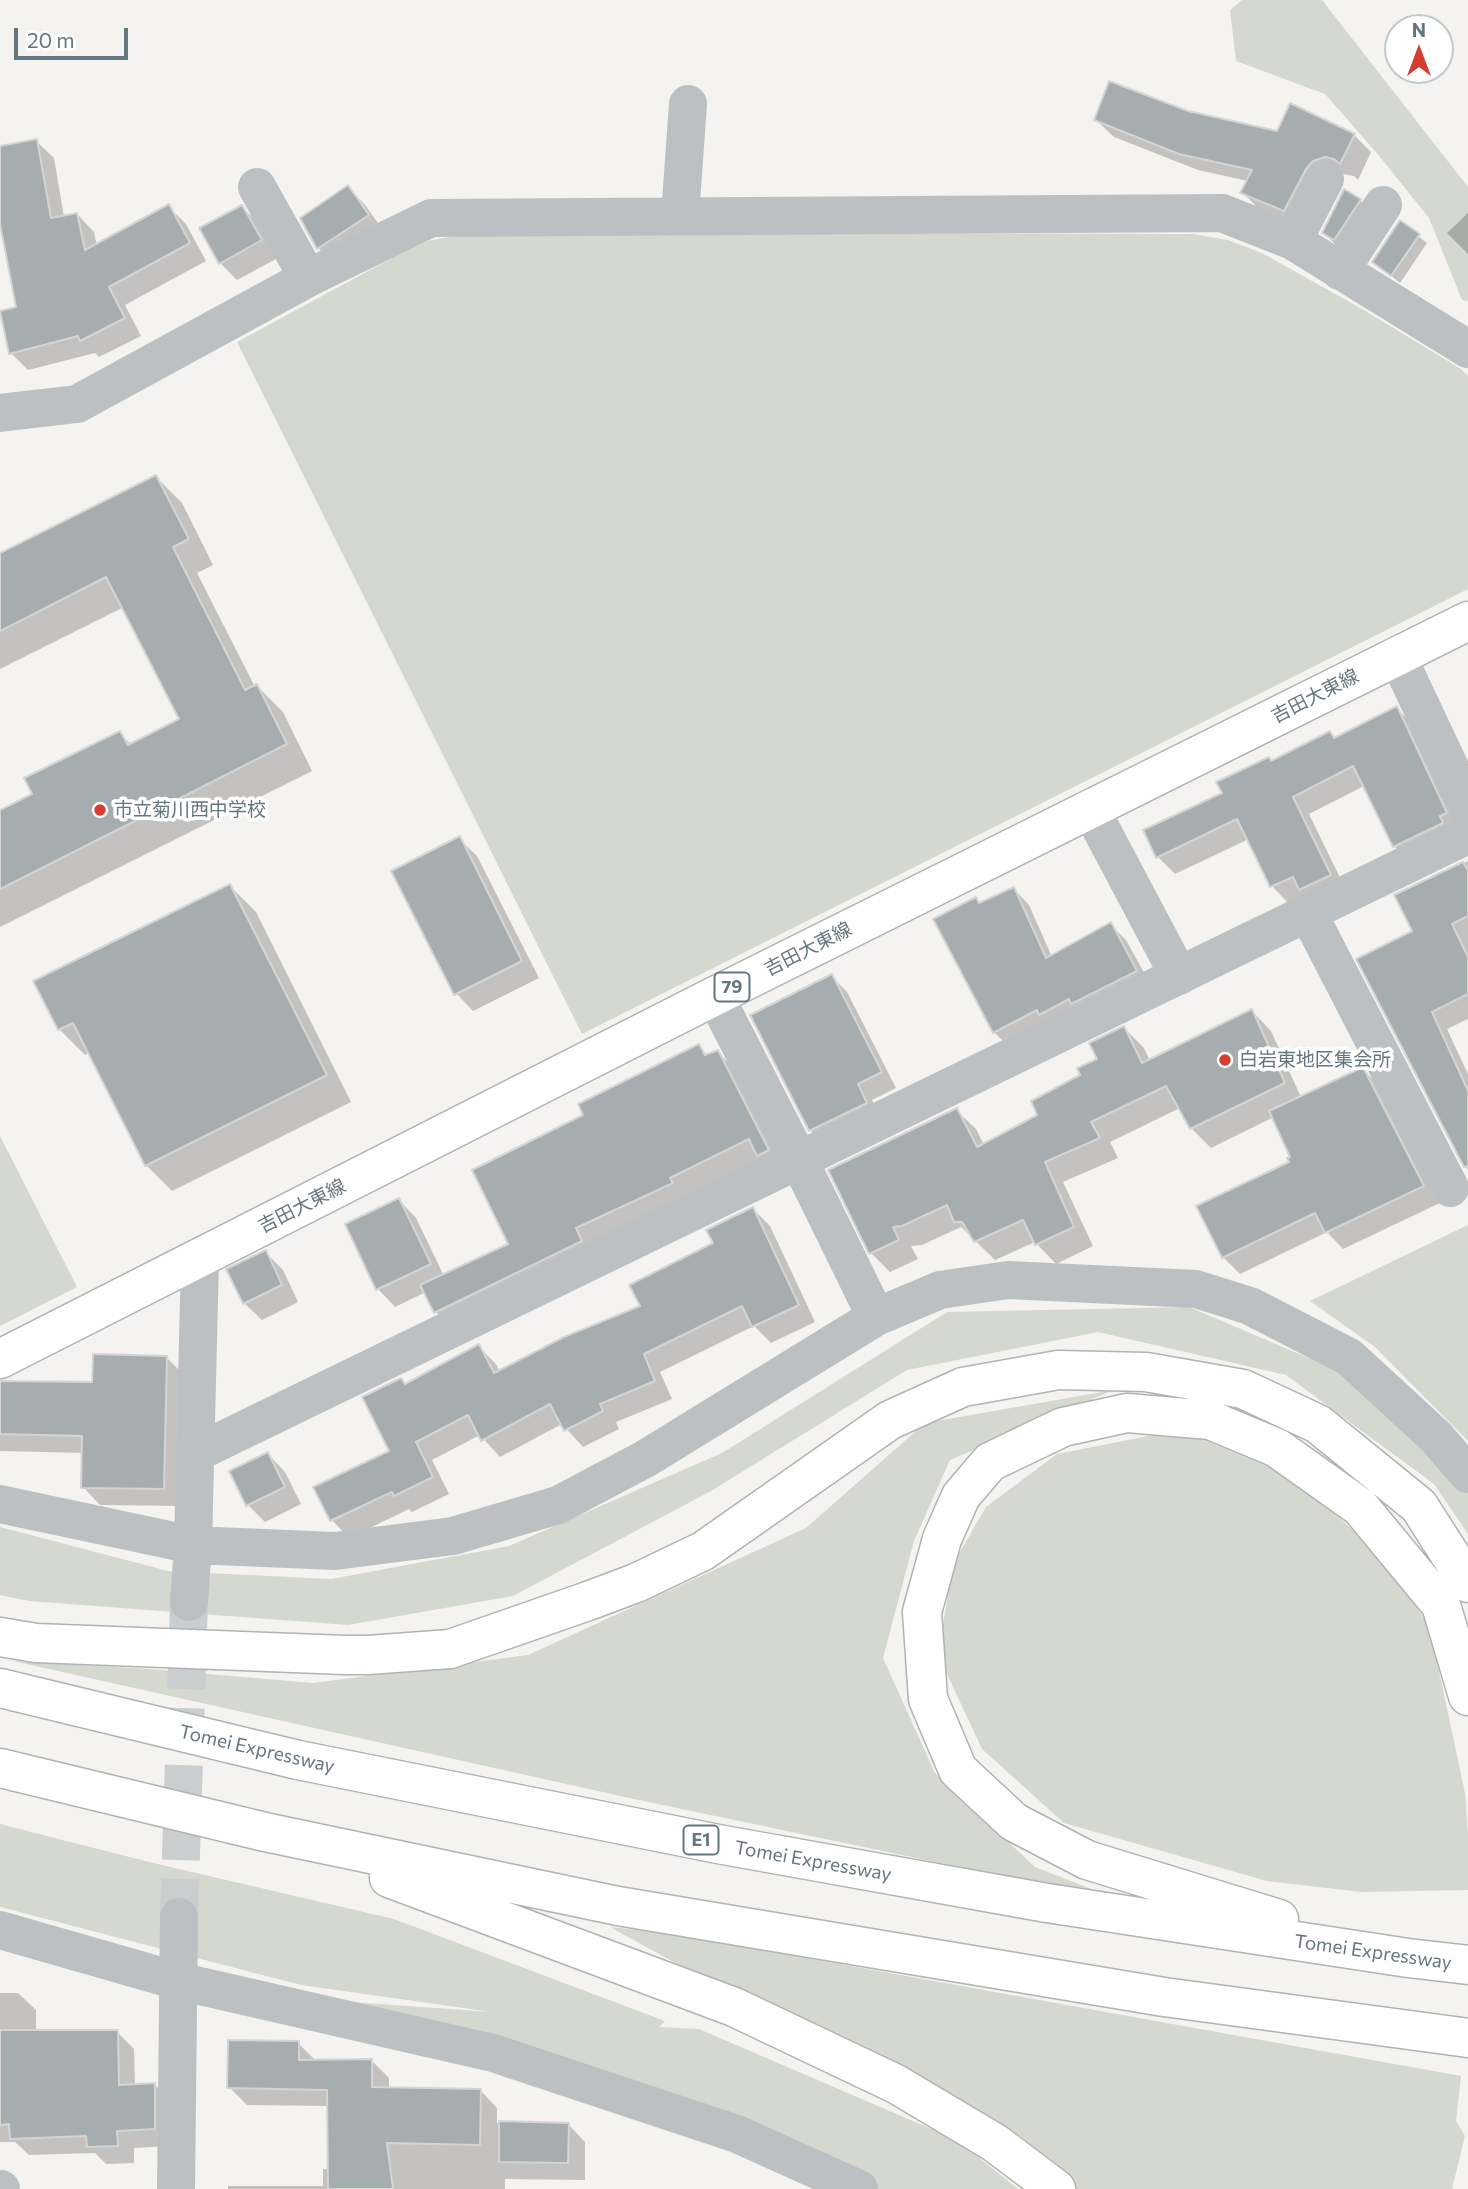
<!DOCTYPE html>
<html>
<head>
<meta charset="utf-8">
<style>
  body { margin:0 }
  #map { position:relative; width:1468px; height:2189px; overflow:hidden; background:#f4f3f0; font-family:Commissioner,sans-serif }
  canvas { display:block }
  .north { position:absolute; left:1384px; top:14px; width:70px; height:70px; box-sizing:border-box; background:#fff; border:2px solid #c1c9cb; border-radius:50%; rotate:0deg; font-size:19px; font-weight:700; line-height:28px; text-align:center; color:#65777e }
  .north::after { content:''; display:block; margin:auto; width:24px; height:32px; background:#d43d2f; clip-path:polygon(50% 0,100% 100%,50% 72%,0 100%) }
  .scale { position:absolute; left:14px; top:28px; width:114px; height:32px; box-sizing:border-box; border:4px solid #65777e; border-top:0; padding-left:9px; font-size:21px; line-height:24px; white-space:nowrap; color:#65777e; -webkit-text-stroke:5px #fff; paint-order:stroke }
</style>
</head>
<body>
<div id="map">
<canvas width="1468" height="2189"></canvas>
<div class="north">N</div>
<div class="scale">20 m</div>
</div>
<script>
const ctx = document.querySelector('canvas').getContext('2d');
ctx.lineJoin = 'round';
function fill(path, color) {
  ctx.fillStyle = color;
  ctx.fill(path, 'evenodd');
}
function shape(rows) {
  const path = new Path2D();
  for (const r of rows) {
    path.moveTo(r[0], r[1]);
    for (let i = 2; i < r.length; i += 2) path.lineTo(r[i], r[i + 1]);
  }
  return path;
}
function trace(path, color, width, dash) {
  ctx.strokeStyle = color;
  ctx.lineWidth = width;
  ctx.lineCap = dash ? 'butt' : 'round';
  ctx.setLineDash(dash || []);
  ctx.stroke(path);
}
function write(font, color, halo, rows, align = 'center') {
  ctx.font = font + ' Commissioner,"Noto Sans JP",sans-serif';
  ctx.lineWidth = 7;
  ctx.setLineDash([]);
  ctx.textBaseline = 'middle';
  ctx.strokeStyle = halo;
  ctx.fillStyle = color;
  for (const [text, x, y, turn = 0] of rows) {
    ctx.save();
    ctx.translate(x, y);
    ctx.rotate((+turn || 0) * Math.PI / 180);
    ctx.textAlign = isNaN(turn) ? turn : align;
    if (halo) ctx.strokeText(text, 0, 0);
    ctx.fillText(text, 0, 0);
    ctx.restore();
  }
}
fill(shape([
  [1242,0,1322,0,1468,187,1468,301,1462,300,1429,218,1376,152,1325,94,1236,61,1230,10],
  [578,233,1194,234,1228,240,1262,253,1362,309,1461,369,1468,376,1468,589,582,1034,237,342,405,251,428,241,459,235],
  [0,1136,77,1287,0,1326],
  [1468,1225,1468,1441,1375,1347,1310,1301],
  [1189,1307,1346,1374,1452,1467,1468,1493,1468,1534,1434,1484,1286,1375,1098,1332,907,1370,711,1491,513,1596,348,1625,29,1601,0,1595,0,1527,168,1571,331,1579,509,1546,722,1453,947,1312],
  [1114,1390,950,1460,914,1541,883,1658,935,1773,1035,1867,1122,1901,634,1799,13,1661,150,1669,313,1683,528,1655,806,1528,925,1423],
  [1179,1430,1297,1479,1390,1564,1430,1629,1465,1793,1468,1835,1468,1890,1361,1892,1267,1881,1064,1823,982,1749,938,1655,953,1564,986,1507,1057,1454],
  [0,1824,149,1862,394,1919,665,2021,659,2027,699,2029,957,2140,1018,2189,856,2189,308,1999,492,2012,301,1985,0,1907],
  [610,1927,673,1934,1461,2076,1456,2121,1465,2136,1452,2189,1071,2189,917,2097]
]), '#d4d8cf');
fill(shape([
  [1096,120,1278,133,1354,135,1371,152,1358,180,1354,176,1343,174,1330,178,1301,227,1259,209,1242,192,1248,181,1198,170,1114,137],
  [36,141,54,158,64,217,77,214,94,232,97,246,169,207,186,224,206,261,125,305,141,336,99,357,95,353,28,370,11,353,18,308,0,215,0,148],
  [348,187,365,205,385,233,336,265,318,248,302,219],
  [1360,200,1377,218,1341,250,1324,233],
  [242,207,259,224,278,258,237,280,220,263],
  [1468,213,1468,254,1447,233],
  [1400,222,1427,243,1400,283,1374,262],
  [156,477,182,503,213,565,197,573,255,687,257,686,283,712,312,771,0,927,0,812,35,795,119,733,132,745,181,720,124,607,0,669,0,555],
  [1396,708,1414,725,1467,837,1412,863,1394,846,1364,786,1309,814,1347,892,1289,904,1272,886,1249,839,1175,874,1158,857,1224,793,1272,763,1329,733,1336,739],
  [459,839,477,856,539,978,473,1011,456,993],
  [1468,861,1468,1019,1447,1029,1468,1074,1468,1170,1359,959,1414,931,1396,896],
  [230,886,256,912,351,1102,172,1191,146,1165,90,1052,85,1055,59,1029],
  [1014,889,1029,905,1052,957,1111,925,1126,940,1152,987,1009,1047,994,1032,976,899,981,904],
  [832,977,847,992,896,1088,872,1100,882,1119,826,1146,810,1130],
  [1252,1011,1271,1031,1301,1097,1363,1069,1379,1086,1440,1203,1343,1249,1327,1232,1240,1274,1223,1257,1292,1163,1292,1158,1274,1117,1211,1148,1191,1128,1180,1108,1110,1142,1118,1158,1063,1182,1093,1246,1056,1264,1035,1242,995,1260,961,1227,922,1245,911,1246,918,1259,890,1272,871,1253,956,1110,976,1129,984,1145,1040,1116,1099,1060,1124,1028,1144,1048,1150,1061],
  [698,1046,708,1056,718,1052,737,1072,788,1170,455,1331,436,1312,426,1292,395,1307,378,1289,347,1225,399,1200,416,1218,444,1276,510,1245,586,1116],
  [753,1209,770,1226,815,1322,771,1343,754,1326,660,1372,672,1399,616,1422,619,1429,583,1447,562,1424,500,1457,480,1435,432,1460,449,1494,412,1512,409,1509,349,1538,332,1520,316,1488,391,1451,401,1380,406,1385,479,1347,496,1364,500,1372,642,1307],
  [265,1252,283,1270,298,1302,262,1320,244,1303],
  [166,1357,184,1375,181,1506,100,1505,83,1487,83,1453,0,1451,0,1382,94,1384],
  [268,1454,285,1472,301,1504,265,1522,248,1505],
  [0,1993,18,1993,36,2010,36,2032,117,2032,134,2049,135,2086,155,2085,172,2102,171,2146,134,2148,134,2163,106,2164,95,2153,29,2155,15,2142,0,2142],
  [298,2043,316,2061,371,2060,389,2078,389,2089,480,2090,497,2108,497,2123,568,2124,585,2142,585,2180,505,2179,505,2189,228,2189,228,2186,323,2186,323,2169,329,2169,329,2106,247,2105,229,2087]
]), '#0003');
const building = shape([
  [1109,81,1188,111,1277,131,1290,103,1355,134,1340,164,1334,159,1325,157,1313,161,1306,169,1284,211,1240,193,1252,170,1179,154,1094,120,1109,81],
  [37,139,51,218,77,213,85,250,169,204,190,243,109,287,125,318,80,341,78,336,9,354,0,311,16,307,0,224,0,146,37,139],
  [348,185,369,215,317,249,300,218,348,185],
  [1344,189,1361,199,1334,240,1322,233,1344,189],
  [242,205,262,240,219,264,199,228,242,205],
  [1400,220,1420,234,1391,276,1372,262,1400,220],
  [156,475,189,539,173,547,245,690,257,684,287,744,0,889,0,810,32,794,24,778,120,731,128,745,179,719,106,577,0,631,0,553,156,475],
  [1397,706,1447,813,1440,816,1443,823,1393,847,1353,766,1293,797,1331,875,1299,890,1293,877,1270,887,1237,819,1156,858,1143,830,1222,793,1216,782,1269,757,1271,761,1330,731,1334,738,1397,706],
  [460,836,522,961,454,995,391,871,460,836],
  [1463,862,1468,871,1468,916,1452,924,1468,957,1468,994,1432,1012,1468,1091,1468,1166,1464,1167,1356,959,1412,931,1394,895,1463,862],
  [230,884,327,1075,145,1166,73,1023,58,1030,33,981,230,884],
  [1014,887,1046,958,1111,922,1137,971,1071,1004,1069,999,1039,1015,1037,1010,993,1033,933,919,976,897,979,903,1014,887],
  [832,974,882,1072,858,1084,867,1103,809,1131,750,1015,832,974],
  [1252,1009,1285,1083,1190,1129,1166,1086,1091,1122,1100,1138,1045,1162,1074,1227,1035,1245,1023,1220,974,1242,962,1222,954,1222,947,1205,902,1226,893,1227,899,1240,869,1254,828,1170,957,1108,977,1147,1037,1115,1031,1101,1080,1075,1077,1068,1097,1059,1089,1043,1124,1026,1142,1063,1252,1009],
  [699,1044,705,1055,718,1050,769,1150,757,1156,749,1139,670,1178,673,1183,576,1228,582,1241,434,1313,420,1285,508,1244,472,1170,583,1115,578,1104,699,1044],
  [1363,1067,1424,1186,1325,1233,1315,1213,1222,1258,1196,1206,1289,1162,1287,1158,1290,1157,1269,1111,1363,1067],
  [399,1198,431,1264,376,1290,345,1224,399,1198],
  [753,1207,799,1305,752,1327,742,1306,644,1354,655,1381,600,1404,603,1411,564,1431,550,1404,481,1441,468,1415,416,1442,433,1477,394,1496,392,1492,330,1521,313,1487,389,1451,362,1397,401,1378,405,1384,479,1344,494,1373,564,1337,640,1306,629,1285,713,1243,706,1230,753,1207],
  [266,1250,282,1285,243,1304,226,1269,266,1250],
  [93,1354,167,1356,164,1489,81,1488,82,1436,0,1434,0,1381,92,1382,93,1354],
  [268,1452,285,1487,246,1506,229,1471,268,1452],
  [0,2030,118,2030,119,2085,155,2083,155,2129,117,2131,118,2146,87,2147,86,2136,10,2139,9,2124,0,2125,0,2030],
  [228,2040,299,2041,299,2060,372,2059,372,2087,481,2089,480,2145,387,2143,393,2189,328,2189,327,2090,227,2088,228,2040],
  [499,2121,569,2123,568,2163,499,2162,499,2121]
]);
fill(building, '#a5adb0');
trace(building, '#d5d4d3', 2);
trace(shape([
  [179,1917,189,1602]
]), '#c9cece', 38, [38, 19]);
const major = shape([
  [0,1359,715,996,1468,621]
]);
const highway = shape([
  [0,1637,36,1643,345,1655,368,1655,450,1649,588,1601,636,1583,703,1551,890,1420,963,1387,1058,1370,1146,1372,1243,1389,1318,1424,1419,1506,1468,1583],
  [0,1688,298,1760,718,1844,1047,1903,1408,1958,1468,1965],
  [0,1768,265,1832,618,1906,1164,1997,1468,2038],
  [389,1878,734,2007,896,2084,995,2143,1056,2189],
  [1279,1919,1087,1860,1014,1822,958,1770,928,1699,922,1612,942,1539,961,1496,990,1462,1063,1427,1127,1413,1210,1420,1277,1448,1360,1507,1441,1605,1468,1696]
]);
trace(major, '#aeb4b6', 41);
trace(highway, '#aeb3b5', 41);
trace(shape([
  [257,187,308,278],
  [680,216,688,104],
  [1293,241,1325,179],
  [1340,271,1383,205],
  [0,413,77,404,308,278,431,218,1222,213,1293,241,1468,349],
  [1397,655,1468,806],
  [1090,808,1179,976],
  [1308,913,1450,1188],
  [715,996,799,1160,876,1317],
  [194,1454,1468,835],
  [0,1504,193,1545,335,1551,453,1536,558,1505,645,1459,876,1317,940,1290,1008,1280,1196,1289,1250,1306,1349,1357,1436,1437,1468,1474],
  [189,1602,193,1545,200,1258],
  [0,1930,178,1981,493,2053,737,2134,859,2189],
  [0,2189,1,2189],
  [176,2189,179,1917]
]), '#bbc0c2', 38);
trace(major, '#fff', 38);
trace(highway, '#fff', 38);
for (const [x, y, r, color] of [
  [100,810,7,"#d43d2f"],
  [1225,1060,7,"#d43d2f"]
]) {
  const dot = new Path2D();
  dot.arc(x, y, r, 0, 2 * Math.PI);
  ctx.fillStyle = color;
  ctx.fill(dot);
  trace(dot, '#fff', 2.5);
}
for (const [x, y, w] of [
  [732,987,35],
  [701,1840,35]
]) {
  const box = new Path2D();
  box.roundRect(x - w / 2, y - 14.5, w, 29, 5);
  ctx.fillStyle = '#fff';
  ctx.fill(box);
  trace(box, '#65777e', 2);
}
write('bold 18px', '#65777e', null, [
  ["79",732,987],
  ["E1",701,1840]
]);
write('19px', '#65777e', '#fff', [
  ["吉田大東線",1315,696,-27],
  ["吉田大東線",808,949,-27],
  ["吉田大東線",302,1206,-27],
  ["Tomei Expressway",257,1749,13],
  ["Tomei Expressway",813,1861,10],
  ["Tomei Expressway",1373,1952,8]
]);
write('19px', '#65777e', '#fff', [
  ["市立菊川西中学校",114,810],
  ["白岩東地区集会所",1239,1060]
], 'left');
</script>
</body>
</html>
